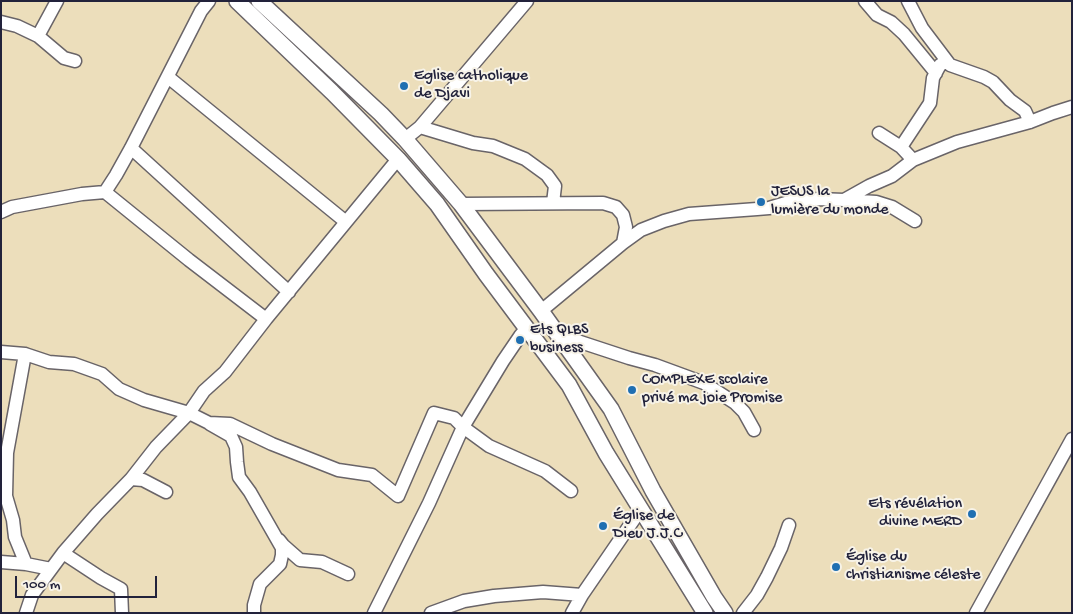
<!DOCTYPE html>
<html>
<head>
<meta charset="utf-8">
<style>
  body { margin:0 }
  #map { position:relative; width:1073px; height:614px; overflow:hidden; background:#ecdebb; font-family:"Gochi Hand",sans-serif }
  canvas { display:block }
  .frame { position:absolute; inset:0; border:2px solid #22223b; pointer-events:none }
  .scale { position:absolute; left:15px; top:576px; width:142px; height:22px; box-sizing:border-box; border:2px solid #22223b; border-top:0; padding-left:6px; font-size:15px; line-height:18px; white-space:nowrap; color:#22223b; -webkit-text-stroke:4px #f7f3e8; paint-order:stroke }
</style>
</head>
<body>
<div id="map">
<canvas width="1073" height="614"></canvas>
<div class="frame"></div>
<div class="scale">100 m</div>
</div>
<script>
const ctx = document.querySelector('canvas').getContext('2d');
ctx.lineJoin = 'round';
function shape(rows) {
  const path = new Path2D();
  for (const r of rows) {
    path.moveTo(r[0], r[1]);
    for (let i = 2; i < r.length; i += 2) path.lineTo(r[i], r[i + 1]);
  }
  return path;
}
function trace(path, color, width, dash) {
  ctx.strokeStyle = color;
  ctx.lineWidth = width;
  ctx.lineCap = dash ? 'butt' : 'round';
  ctx.setLineDash(dash || []);
  ctx.stroke(path);
}
function write(font, color, halo, rows, align = 'center') {
  ctx.font = font + ' "Gochi Hand",sans-serif';
  ctx.lineWidth = 4;
  ctx.setLineDash([]);
  ctx.textBaseline = 'middle';
  ctx.strokeStyle = halo;
  ctx.fillStyle = color;
  for (const [text, x, y, turn = 0] of rows) {
    ctx.save();
    ctx.translate(x, y);
    ctx.rotate((+turn || 0) * Math.PI / 180);
    ctx.textAlign = isNaN(turn) ? turn : align;
    if (halo) ctx.strokeText(text, 0, 0);
    ctx.fillText(text, 0, 0);
    ctx.restore();
  }
}
const minor = shape([
  [865,1,877,15,891,22,904,34,936,73],
  [908,1,922,28,950,65,984,77,993,82,1010,100,1025,111,1030,122],
  [1,22,17,26,38,36,64,58,75,61],
  [38,36,57,1],
  [168,77,346,222],
  [420,127,473,143,493,146,525,159,547,175,555,186,553,203],
  [879,133,901,147],
  [405,139,420,127,527,1],
  [131,148,289,292],
  [913,160,901,147,930,103,933,78,940,65,947,61],
  [105,192,116,175,131,148,201,11,209,1],
  [845,200,876,202,892,207,915,221],
  [461,204,603,203,616,207,623,215,626,227,623,243],
  [1,212,12,207,82,194,105,192,189,260,266,319],
  [541,311,623,243,641,230,664,221,689,214,757,209,769,208,789,202,818,199,844,200,869,186,892,176,913,160,957,142,1030,122,1053,113,1072,107],
  [556,334,629,358,655,365,704,383,735,403,744,412,754,430],
  [1,352,25,354,49,362,74,364,102,374,119,389,144,400,189,413,209,423,230,424,272,444,338,470,372,475,398,496,434,413,454,418,463,427,489,446,545,471,571,491],
  [25,354,7,453,6,496,13,520,15,537,26,564],
  [210,424,231,436,236,447,237,462,239,477,250,492,282,548,282,555,280,564,260,584,254,605,254,613],
  [131,479,143,480,166,492],
  [279,540,283,545,300,560,322,562,348,574],
  [63,553,101,578,121,589,122,613],
  [1,562,26,564,51,569],
  [26,613,32,595,63,553,97,514,131,479,156,447,189,413,204,391,225,372,266,319,398,159],
  [374,613,429,503,463,427,503,361,520,336,526,329],
  [431,613,464,601,494,596,543,592,582,595],
  [572,613,582,595,641,509],
  [743,613,757,595,767,577,781,548,789,525],
  [976,613,1072,439]
]);
const major = shape([
  [237,1,332,92,398,159,437,204,486,274,569,385,606,453,705,613],
  [259,1,381,114,405,139,461,204,541,311,611,409,653,491,714,597,725,613]
]);
trace(minor, '#696468', 15);
trace(major, '#696468', 18);
trace(minor, '#fff', 12);
trace(major, '#fff', 15);
for (const [x, y, r, color] of [
  [404,86,5,"#1f6fb2"],
  [761,202,5,"#1f6fb2"],
  [520,340,5,"#1f6fb2"],
  [632,390,5,"#1f6fb2"],
  [972,514,5,"#1f6fb2"],
  [603,526,5,"#1f6fb2"],
  [836,567,5,"#1f6fb2"]
]) {
  const dot = new Path2D();
  dot.arc(x, y, r, 0, 2 * Math.PI);
  ctx.fillStyle = color;
  ctx.fill(dot);
  trace(dot, '#f7f3e8', 2);
}
write('16px', '#22223b', '#f7f3e8', [
  ["Eglise catholique",414,77],
  ["de Djavi",414,95],
  ["JESUS la",771,193],
  ["lumière du monde",771,211],
  ["Ets QLBS",530,331],
  ["business",530,349],
  ["COMPLEXE scolaire",642,381],
  ["privé ma joie Promise",642,399],
  ["Ets révélation",962,505,"right"],
  ["divine MERD",962,523,"right"],
  ["Église de",613,517],
  ["Dieu J.J.C",613,535],
  ["Église du",846,558],
  ["christianisme céleste",846,576]
], 'left');
</script>
</body>
</html>
